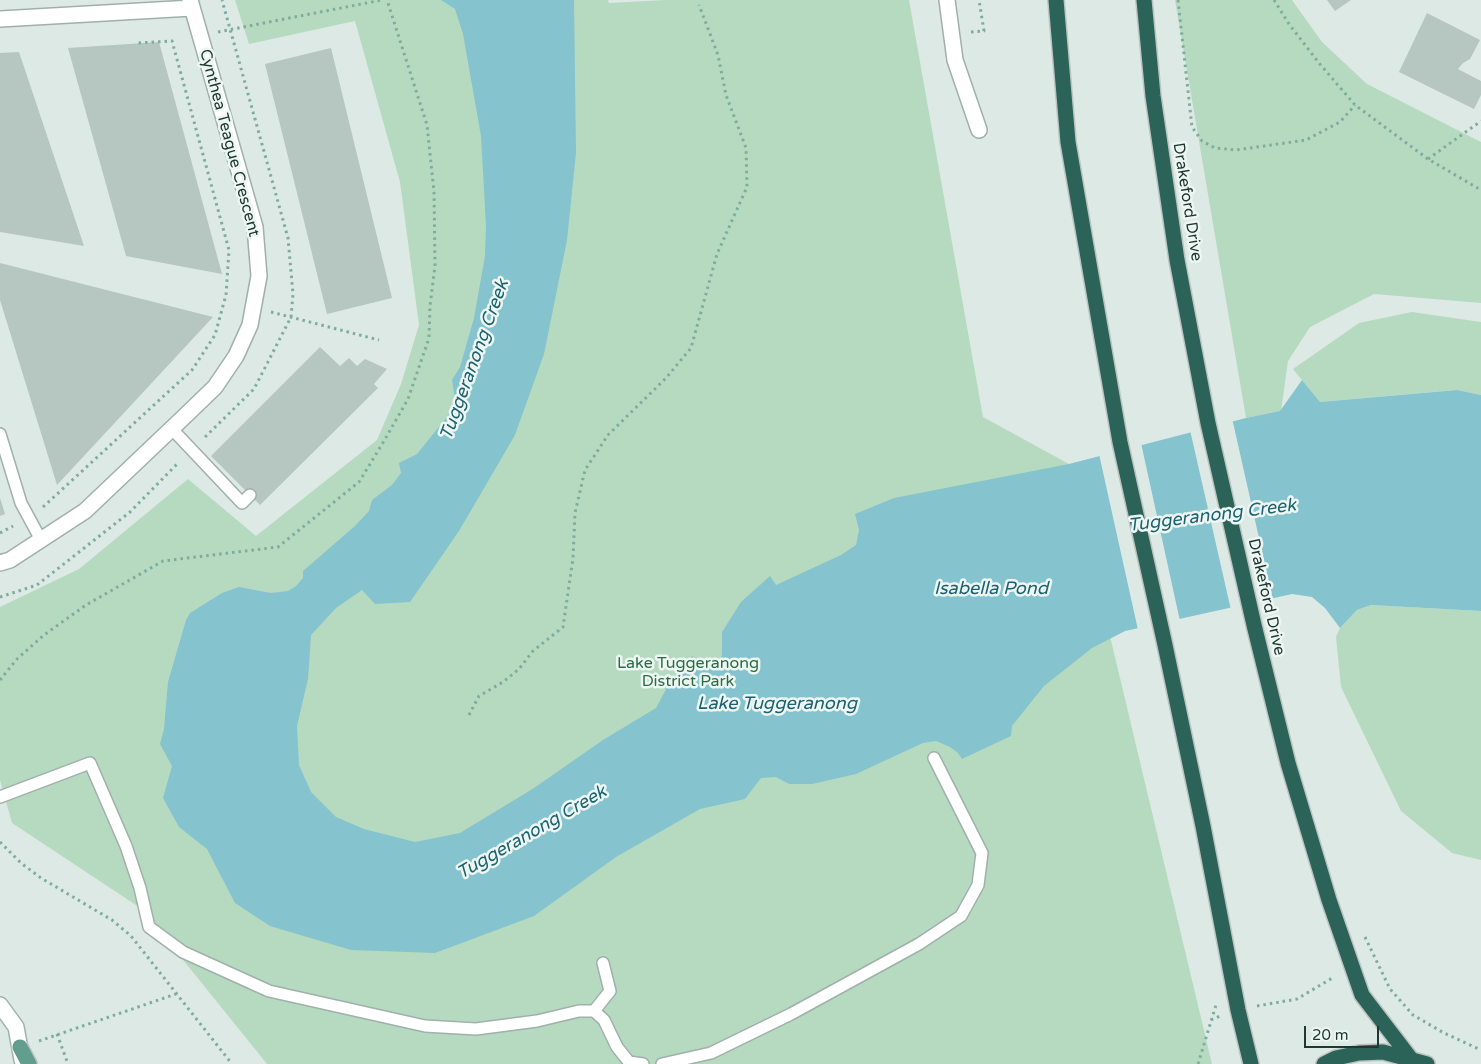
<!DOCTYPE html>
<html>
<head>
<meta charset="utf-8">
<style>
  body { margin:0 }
  #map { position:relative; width:1481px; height:1064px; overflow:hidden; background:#dde9e4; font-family:"Varela Round",sans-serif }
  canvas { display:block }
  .scale { position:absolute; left:1304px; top:1026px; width:75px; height:22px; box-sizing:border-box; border:2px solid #1f3831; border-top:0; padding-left:6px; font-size:15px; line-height:18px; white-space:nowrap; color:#1f3831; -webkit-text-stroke:4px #edf6f2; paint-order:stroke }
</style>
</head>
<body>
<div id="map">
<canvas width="1481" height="1064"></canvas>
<div class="scale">20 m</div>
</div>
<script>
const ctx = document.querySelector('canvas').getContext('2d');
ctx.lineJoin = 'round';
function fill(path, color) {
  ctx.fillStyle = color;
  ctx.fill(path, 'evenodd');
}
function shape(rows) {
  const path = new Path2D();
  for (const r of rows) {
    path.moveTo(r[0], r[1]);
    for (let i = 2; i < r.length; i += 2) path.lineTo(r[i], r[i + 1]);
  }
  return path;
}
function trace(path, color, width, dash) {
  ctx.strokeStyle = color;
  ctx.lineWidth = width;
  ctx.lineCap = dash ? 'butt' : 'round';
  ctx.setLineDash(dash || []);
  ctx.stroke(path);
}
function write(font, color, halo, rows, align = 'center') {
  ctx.font = font + ' "Varela Round",sans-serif';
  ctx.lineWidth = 5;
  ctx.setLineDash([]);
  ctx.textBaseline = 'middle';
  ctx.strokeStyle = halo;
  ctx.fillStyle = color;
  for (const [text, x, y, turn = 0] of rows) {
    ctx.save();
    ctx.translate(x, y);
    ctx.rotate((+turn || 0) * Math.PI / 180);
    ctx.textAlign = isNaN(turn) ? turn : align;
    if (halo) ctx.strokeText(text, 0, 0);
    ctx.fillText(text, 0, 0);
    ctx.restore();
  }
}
fill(shape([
  [235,0,608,0,609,3,666,0,909,0,983,417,1069,464,1212,1064,267,1064,142,909,12,823,0,780,0,607,79,569,188,479,256,536,377,440,401,384,419,325,400,182,355,21,249,44],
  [1175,0,1292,0,1322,42,1367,84,1481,142,1481,303,1374,294,1310,327,1288,361,1281,411,1246,418],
  [1412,312,1481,322,1481,395,1456,390,1320,402,1293,369,1359,323],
  [1371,605,1481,611,1481,860,1452,853,1401,811,1341,687,1336,637,1340,628,1357,610]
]), '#b6dac0');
fill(shape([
  [441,0,574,0,576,153,567,240,544,354,515,435,459,531,410,602,375,604,362,590,336,608,311,635,308,679,297,726,299,765,311,792,336,817,364,829,415,842,460,833,534,788,603,740,656,708,671,680,692,656,715,669,722,655,722,632,741,602,770,576,776,585,841,555,856,545,859,530,855,514,894,498,1069,464,1246,418,1280,411,1302,380,1320,402,1457,390,1481,395,1481,611,1371,605,1357,610,1340,628,1325,608,1312,597,1292,594,1125,631,1092,648,1044,686,1012,726,1011,736,962,759,958,753,950,747,936,741,923,743,856,774,812,784,789,784,776,777,761,778,745,799,700,809,616,857,534,916,435,953,351,950,270,926,235,903,207,849,179,827,163,798,172,766,160,744,164,729,168,682,186,620,190,613,222,593,239,587,271,593,288,591,296,586,303,578,303,571,355,526,369,511,372,500,392,485,401,473,399,463,417,454,447,417,455,399,452,380,460,367,474,318,485,256,486,226,481,136,463,34,455,9]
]), '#85c3ce');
fill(shape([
  [1232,418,1273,600,1231,610,1190,430],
  [1141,443,1180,621,1138,630,1099,454]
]), '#dde9e4');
fill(shape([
  [1327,0,1351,0,1335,11],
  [1427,13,1480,40,1470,59,1463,63,1458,69,1481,81,1481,95,1474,109,1399,72],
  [159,42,222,274,126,256,68,48],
  [331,48,392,298,327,314,265,64],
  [19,52,84,246,0,232,0,53],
  [0,263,213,317,57,485,0,300],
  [320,347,340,366,349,358,357,366,365,359,387,369,374,384,378,388,260,505,211,456],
  [0,498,5,514,0,516]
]), '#b6c6c0');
const lane = shape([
  [172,429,242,503,250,495],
  [0,434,21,503,41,540],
  [0,797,90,763,126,846,140,888,149,927,183,952,269,991,425,1026,476,1029,537,1021,579,1011,594,1011,604,1020,617,1047,629,1062,643,1064],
  [594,1011,610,991,603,963],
  [662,1064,711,1053,791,1014,919,944,961,916,978,885,982,853,934,758]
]);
const street = shape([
  [947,0,955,60,979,130],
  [0,19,192,8],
  [0,563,10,560,85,511,186,415,215,387,236,356,250,325,259,276,255,227,190,0]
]);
const secondary = shape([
  [0,1005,16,1027,22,1060]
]);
const primary = shape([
  [20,1047,29,1064]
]);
const highway = shape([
  [1056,0,1068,142,1120,442,1165,645,1203,826,1238,1010,1251,1064],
  [1144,0,1153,96,1177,260,1208,423,1254,625,1288,763,1329,900,1362,995,1411,1059],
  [1324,1064,1336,1058,1359,1053,1383,1052,1427,1064]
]);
trace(lane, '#a0b0ab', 14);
trace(street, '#a0b0ab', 18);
trace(secondary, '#9db4ac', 18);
trace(primary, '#bcc3c1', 18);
trace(highway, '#bcc3c1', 18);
trace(shape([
  [1178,0,1192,127,1202,141,1215,148,1236,150,1306,140,1340,122,1355,105],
  [1274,0,1289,24,1319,63,1355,105,1428,159,1481,190],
  [218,32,382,0],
  [971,32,984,31,979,0],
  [1428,159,1481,121],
  [271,312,379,340],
  [205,437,254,389,291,317,293,294,288,238,222,0],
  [43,507,192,370,215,335,226,295,229,250,172,41,137,43],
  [0,533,13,526],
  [0,597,37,585,130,512,179,462],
  [0,680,17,659,44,635,86,605,163,561,278,547,359,482,384,441,408,399,429,338,430,306,435,266,434,192,427,125,387,0],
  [469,715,479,696,503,682,519,669,533,651,563,627,573,558,575,513,585,470,608,435,666,378,691,348,717,254,747,187,746,148,726,95,718,55,699,5],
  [0,842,21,863,41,878,112,920,131,936,232,1064],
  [1365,937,1390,989,1413,1015,1444,1033,1481,1050],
  [1257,1006,1297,999,1334,977],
  [1211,1020,1220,1016],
  [57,1034,68,1064],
  [39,1041,176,994],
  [1198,1064,1216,1005]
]), '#7eac9d', 3, [2.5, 4]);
trace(lane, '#fff', 11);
trace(street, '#fff', 15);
trace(secondary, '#fff', 15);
trace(primary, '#629e8e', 15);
trace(highway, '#2c6358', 15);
write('16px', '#1f3831', '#edf6f2', [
  ["Cynthea Teague Crescent",229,143,75],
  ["Drakeford Drive",1187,202,81],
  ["Drakeford Drive",1266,597,77]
]);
write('16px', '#2b6d44', '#edf6f2', [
  ["Lake Tuggeranong",688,664],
  ["District Park",688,682]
]);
write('italic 18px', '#1c6371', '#edf6f2', [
  ["Tuggeranong Creek",475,360,-70],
  ["Tuggeranong Creek",1212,516,-7],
  ["Isabella Pond",991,589],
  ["Lake Tuggeranong",777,704],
  ["Tuggeranong Creek",532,833,-30]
]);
</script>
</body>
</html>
